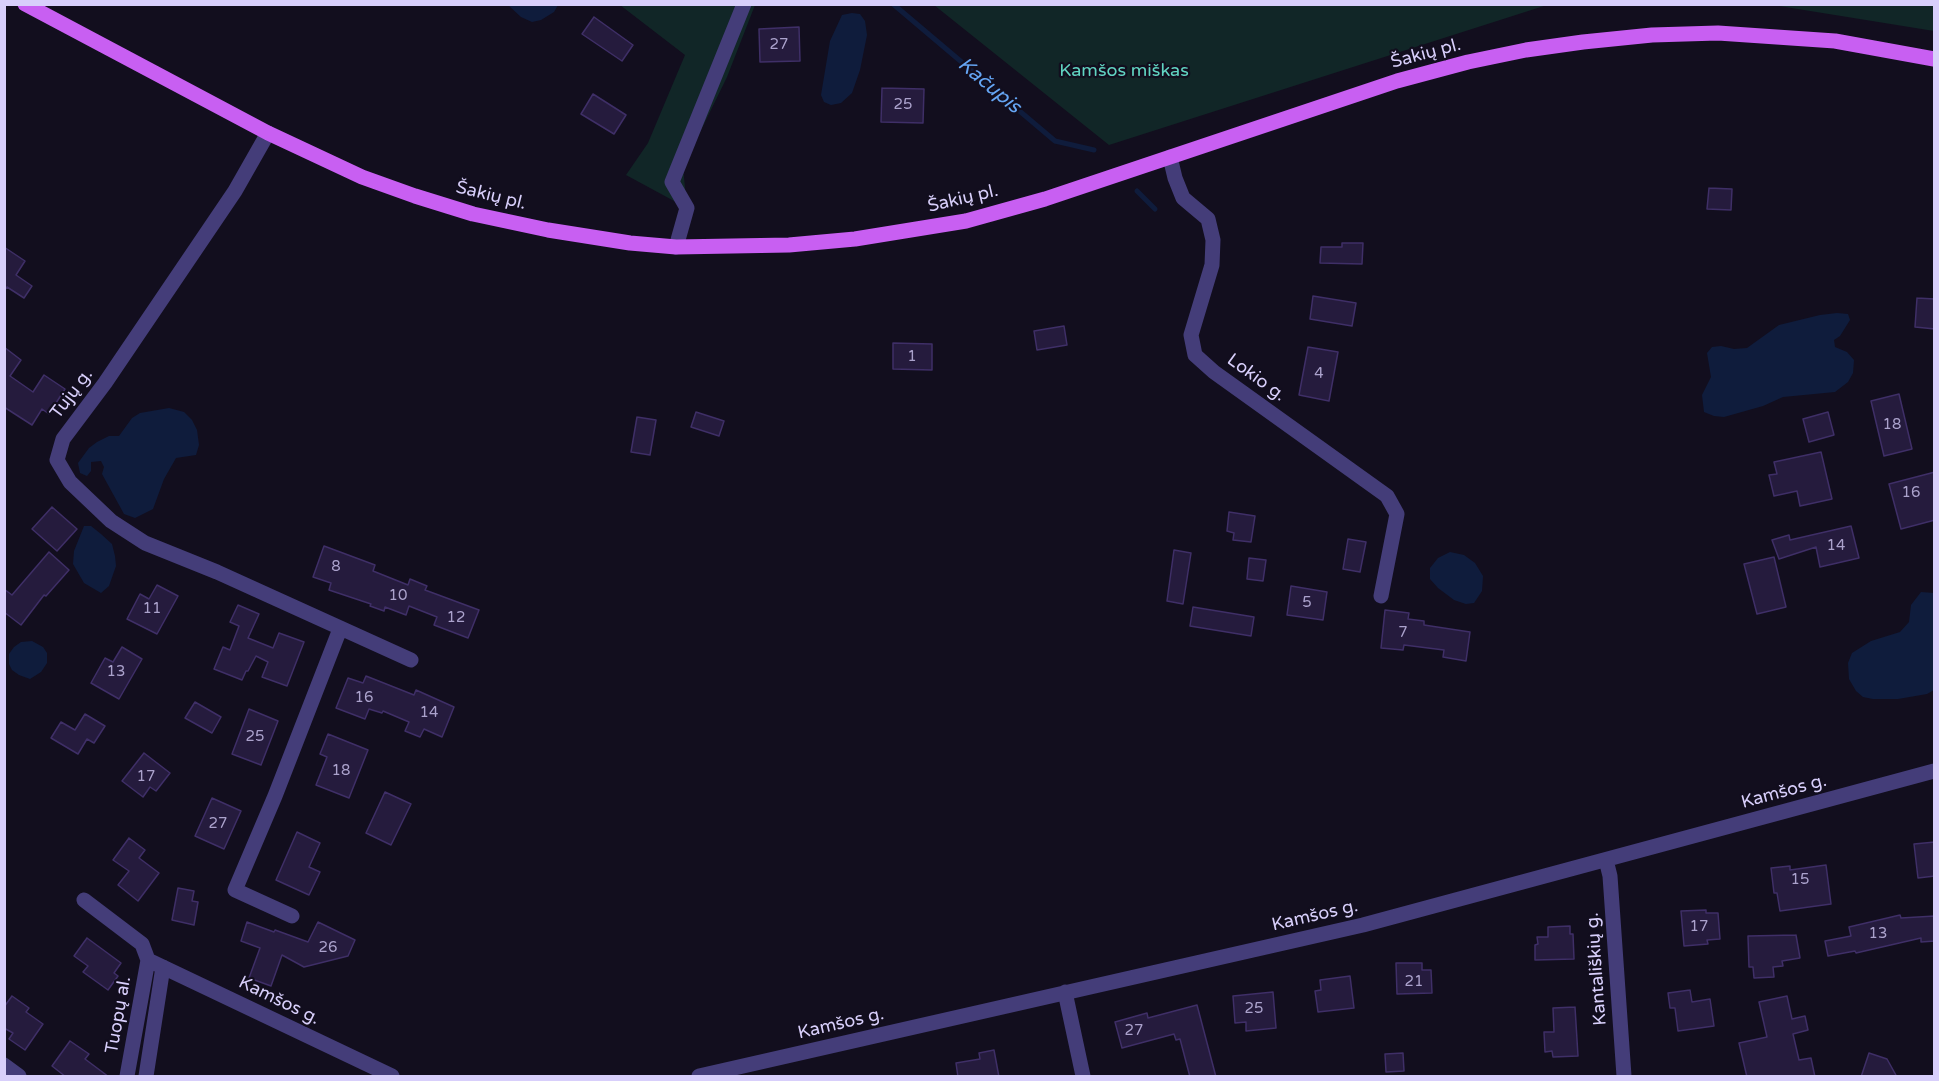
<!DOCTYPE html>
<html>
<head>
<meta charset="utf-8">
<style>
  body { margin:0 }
  #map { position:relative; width:1939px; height:1081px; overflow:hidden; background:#120e1e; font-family:"Varela Round",sans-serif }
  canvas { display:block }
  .frame { position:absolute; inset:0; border:6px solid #d8cffb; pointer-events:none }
</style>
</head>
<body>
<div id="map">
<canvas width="1939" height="1081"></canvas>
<div class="frame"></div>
</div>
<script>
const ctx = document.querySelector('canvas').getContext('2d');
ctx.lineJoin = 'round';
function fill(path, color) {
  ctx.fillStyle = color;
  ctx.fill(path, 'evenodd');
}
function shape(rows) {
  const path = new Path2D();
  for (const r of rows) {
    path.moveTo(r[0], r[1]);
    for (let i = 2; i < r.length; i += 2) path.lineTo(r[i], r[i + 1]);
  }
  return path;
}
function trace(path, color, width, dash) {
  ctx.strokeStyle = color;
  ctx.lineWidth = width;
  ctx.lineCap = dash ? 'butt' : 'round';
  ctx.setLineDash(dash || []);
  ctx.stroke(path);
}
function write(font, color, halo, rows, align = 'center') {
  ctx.font = font + ' "Varela Round",sans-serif';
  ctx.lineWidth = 4.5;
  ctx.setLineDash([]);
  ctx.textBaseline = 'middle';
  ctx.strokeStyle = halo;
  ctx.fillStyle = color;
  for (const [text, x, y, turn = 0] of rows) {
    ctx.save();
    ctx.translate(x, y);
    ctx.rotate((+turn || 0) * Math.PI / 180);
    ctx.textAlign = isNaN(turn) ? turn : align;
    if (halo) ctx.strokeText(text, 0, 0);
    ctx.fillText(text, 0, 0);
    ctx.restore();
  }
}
fill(shape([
  [620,5,755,5,727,77,683,167,687,208,626,175,648,143,685,55],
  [934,5,1547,5,1109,145],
  [1773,5,1934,5,1934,31]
]), '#112627');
fill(shape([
  [508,5,558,5,554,12,541,20,532,22,521,17],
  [852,13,860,14,865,21,867,35,860,70,852,93,841,103,831,105,824,102,821,95,830,41,842,15],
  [1837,313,1848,314,1850,320,1840,336,1834,340,1835,347,1847,352,1854,360,1853,373,1848,382,1835,392,1783,397,1763,406,1724,417,1714,416,1704,412,1702,395,1711,377,1707,353,1712,347,1721,346,1734,349,1747,348,1779,325,1820,315],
  [169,408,184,412,192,420,197,430,199,445,196,455,176,458,164,479,153,509,135,518,124,514,102,474,104,467,101,461,91,462,91,471,87,476,80,473,78,463,89,448,97,442,109,436,119,436,132,418,140,413],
  [84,526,91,526,101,534,112,544,115,556,116,566,109,586,101,593,84,583,73,564,74,551],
  [1450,552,1464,555,1475,563,1483,576,1482,591,1474,603,1466,604,1454,600,1438,588,1430,579,1430,568,1438,558],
  [1921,592,1934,593,1934,690,1927,694,1898,699,1873,699,1863,697,1856,691,1849,679,1848,663,1852,653,1871,641,1900,632,1909,622,1911,605],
  [32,641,43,647,47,653,47,663,41,672,30,679,19,675,12,670,9,664,9,654,14,647,21,642]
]), '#0f1c3c');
trace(shape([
  [893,4,1055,141,1094,150],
  [1137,191,1155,209]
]), '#0f1c3c', 5);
const building = shape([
  [594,17,633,45,622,61,582,34,594,17],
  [799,27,800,61,760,62,759,29,799,27],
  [882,88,924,89,923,123,881,122,882,88],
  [593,94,626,115,614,134,581,114,593,94],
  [1709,188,1732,189,1731,210,1707,209,1709,188],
  [1342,243,1363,243,1362,264,1320,263,1321,247,1342,247,1342,243],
  [4,247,25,261,16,275,32,286,24,298,7,287,4,291,4,247],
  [1313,296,1356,303,1352,326,1310,319,1313,296],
  [1917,298,1935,299,1935,329,1915,327,1917,298],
  [1064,326,1067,345,1037,350,1034,331,1064,326],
  [893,343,932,344,932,370,893,369,893,343],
  [4,347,21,360,10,376,33,392,44,375,65,389,49,414,42,409,32,425,4,407,4,347],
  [1308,347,1338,352,1329,401,1299,395,1308,347],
  [1899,394,1912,449,1884,456,1871,401,1899,394],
  [696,412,724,421,719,436,691,427,696,412],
  [1828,412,1834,435,1809,442,1803,419,1828,412],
  [637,417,656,420,650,455,631,452,637,417],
  [1821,452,1832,499,1800,506,1797,491,1774,496,1769,475,1777,474,1774,462,1821,452],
  [1935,472,1935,520,1901,529,1889,484,1935,472],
  [52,507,77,529,57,551,32,529,52,507],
  [1229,512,1255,516,1251,542,1233,540,1234,533,1227,531,1229,512],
  [1851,526,1859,558,1820,567,1816,547,1779,559,1772,540,1789,535,1790,540,1851,526],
  [1348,539,1366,542,1360,572,1343,569,1348,539],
  [324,546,375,565,373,571,408,585,410,579,427,586,425,590,479,610,468,638,434,625,437,617,409,606,406,615,385,607,384,611,370,606,371,604,329,590,331,583,313,577,324,546],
  [1174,550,1191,553,1183,604,1167,601,1174,550],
  [49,552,69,570,46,596,44,595,21,625,4,612,4,589,12,595,49,552],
  [1774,557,1786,607,1757,614,1744,564,1774,557],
  [1249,558,1266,560,1263,581,1247,579,1249,558],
  [157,585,178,596,157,634,127,619,140,594,149,599,157,585],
  [1291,586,1327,592,1323,620,1287,615,1291,586],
  [238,605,259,614,248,638,273,648,279,633,304,642,287,686,262,677,268,662,256,656,248,671,246,671,242,680,214,669,223,647,230,650,239,626,230,622,238,605],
  [1193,607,1254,617,1251,636,1190,626,1193,607],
  [1385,610,1409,613,1408,619,1424,621,1424,625,1470,632,1466,661,1443,657,1444,650,1404,645,1403,650,1381,648,1385,610],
  [122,647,142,659,119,699,91,683,105,658,113,662,122,647],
  [366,676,414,695,416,690,454,707,442,737,424,729,420,737,405,731,409,722,383,711,382,713,369,709,365,719,336,708,348,678,363,683,366,676],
  [195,702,221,717,212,733,185,718,195,702],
  [249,709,278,721,261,765,232,754,249,709],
  [85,714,105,726,94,743,87,739,78,754,51,738,61,722,75,730,85,714],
  [328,734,368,750,349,798,316,785,327,757,320,754,328,734],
  [144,753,170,773,156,791,150,787,143,797,122,781,144,753],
  [385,792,411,804,391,845,366,833,385,792],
  [212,798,241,811,224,849,195,836,212,798],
  [297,832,320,843,309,867,320,872,309,895,276,880,297,832],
  [129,838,145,850,139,858,159,873,138,901,118,885,129,871,113,860,129,838],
  [1935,842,1935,876,1918,878,1914,844,1935,842],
  [1826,865,1831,904,1780,911,1777,893,1774,893,1771,868,1790,866,1790,870,1826,865],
  [178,888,194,891,192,901,198,902,194,925,172,920,178,888],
  [1706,910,1706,913,1718,913,1720,939,1707,940,1708,944,1684,946,1681,911,1706,910],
  [1900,915,1901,918,1935,916,1935,941,1921,942,1921,938,1856,953,1855,951,1828,956,1825,941,1851,936,1849,927,1900,915],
  [247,922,274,932,275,930,308,942,318,922,355,940,348,956,304,967,282,955,271,986,249,978,260,948,241,941,247,922],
  [1570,926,1570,934,1573,934,1574,959,1535,960,1535,945,1538,944,1537,937,1548,937,1548,927,1570,926],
  [1796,935,1800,958,1782,961,1783,966,1773,967,1774,977,1754,978,1753,967,1749,967,1748,936,1796,935],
  [87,938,121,963,114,973,118,976,108,990,83,972,88,966,74,956,87,938],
  [1396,963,1422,963,1422,970,1431,970,1432,993,1397,994,1396,963],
  [1350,976,1354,1008,1318,1012,1315,991,1321,990,1320,980,1350,976],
  [1690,990,1692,1002,1710,999,1714,1026,1678,1031,1675,1008,1670,1008,1668,993,1690,990],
  [1273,992,1276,1028,1246,1031,1246,1022,1235,1023,1233,996,1273,992],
  [12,996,29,1008,26,1012,43,1024,25,1050,9,1039,13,1033,4,1028,4,1007,12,996],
  [1787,996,1792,1019,1805,1016,1808,1030,1793,1034,1799,1060,1811,1058,1815,1077,1747,1077,1739,1043,1767,1037,1759,1002,1787,996],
  [1197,1005,1216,1077,1190,1077,1180,1039,1176,1040,1174,1034,1122,1048,1115,1022,1147,1013,1148,1018,1197,1005],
  [1575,1007,1578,1056,1553,1057,1552,1051,1545,1052,1544,1032,1554,1032,1553,1008,1575,1007],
  [70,1041,89,1054,85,1059,109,1077,66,1077,52,1066,70,1041],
  [994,1050,999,1077,958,1077,956,1063,980,1059,979,1053,994,1050],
  [1403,1053,1404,1071,1386,1072,1385,1054,1403,1053],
  [1869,1053,1887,1059,1897,1077,1861,1077,1869,1053]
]);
fill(building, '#251b3d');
trace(building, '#3f2f67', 1.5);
trace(shape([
  [268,133,235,191,105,383,63,439,57,460,70,482,111,521,145,543,217,572,411,660],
  [1170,157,1175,178,1183,198,1208,219,1213,240,1212,265,1191,335,1195,355,1214,372,1387,496,1397,514,1381,596],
  [676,247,687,208,672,182,744,4],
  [1606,860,1610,876,1624,1076],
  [84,900,142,944,148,960],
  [292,916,235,890,275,796,340,629],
  [148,960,392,1076],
  [1065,992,1083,1076],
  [4,1065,19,1076],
  [127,1076,148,960],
  [146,1076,163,967],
  [699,1076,1363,925,1934,771]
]), '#443d79', 15);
trace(shape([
  [25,4,268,133,362,177,415,196,473,214,548,230,630,243,676,247,789,245,855,239,966,221,1045,199,1397,81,1468,62,1526,50,1583,42,1652,35,1718,33,1835,41,1934,59]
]), '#c85ff2', 15);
write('15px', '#aba2cc', null, [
  ["27",779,45],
  ["25",903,105],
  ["1",912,357],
  ["4",1319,374],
  ["18",1892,425],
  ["16",1911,493],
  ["14",1836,546],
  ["8",336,567],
  ["10",398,596],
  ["5",1307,603],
  ["11",152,609],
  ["12",456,618],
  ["7",1403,633],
  ["13",116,672],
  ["16",364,698],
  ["14",429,713],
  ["25",255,737],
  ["18",341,771],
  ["17",146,777],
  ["27",218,824],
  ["15",1800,880],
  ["17",1699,927],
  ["13",1878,934],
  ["26",328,948],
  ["21",1414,982],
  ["25",1254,1009],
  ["27",1134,1031]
]);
write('18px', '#d8cffb', '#120e1e', [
  ["Šakių pl.",1426,54,-15],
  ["Šakių pl.",491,196,14],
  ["Šakių pl.",963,199,-13],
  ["Lokio g.",1256,378,36],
  ["Tujų g.",72,394,-53],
  ["Kamšos g.",1784,792,-15],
  ["Kamšos g.",1315,916,-13],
  ["Kantališkių g.",1597,969,-94],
  ["Kamšos g.",279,1001,26],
  ["Tuopų al.",119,1015,-80],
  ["Kamšos g.",841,1024,-13]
]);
write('18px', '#61d4c2', '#120e1e', [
  ["Kamšos miškas",1124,71]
]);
write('italic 20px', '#65a5f3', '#120e1e', [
  ["Kačupis",989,86,40]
]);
</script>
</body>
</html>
